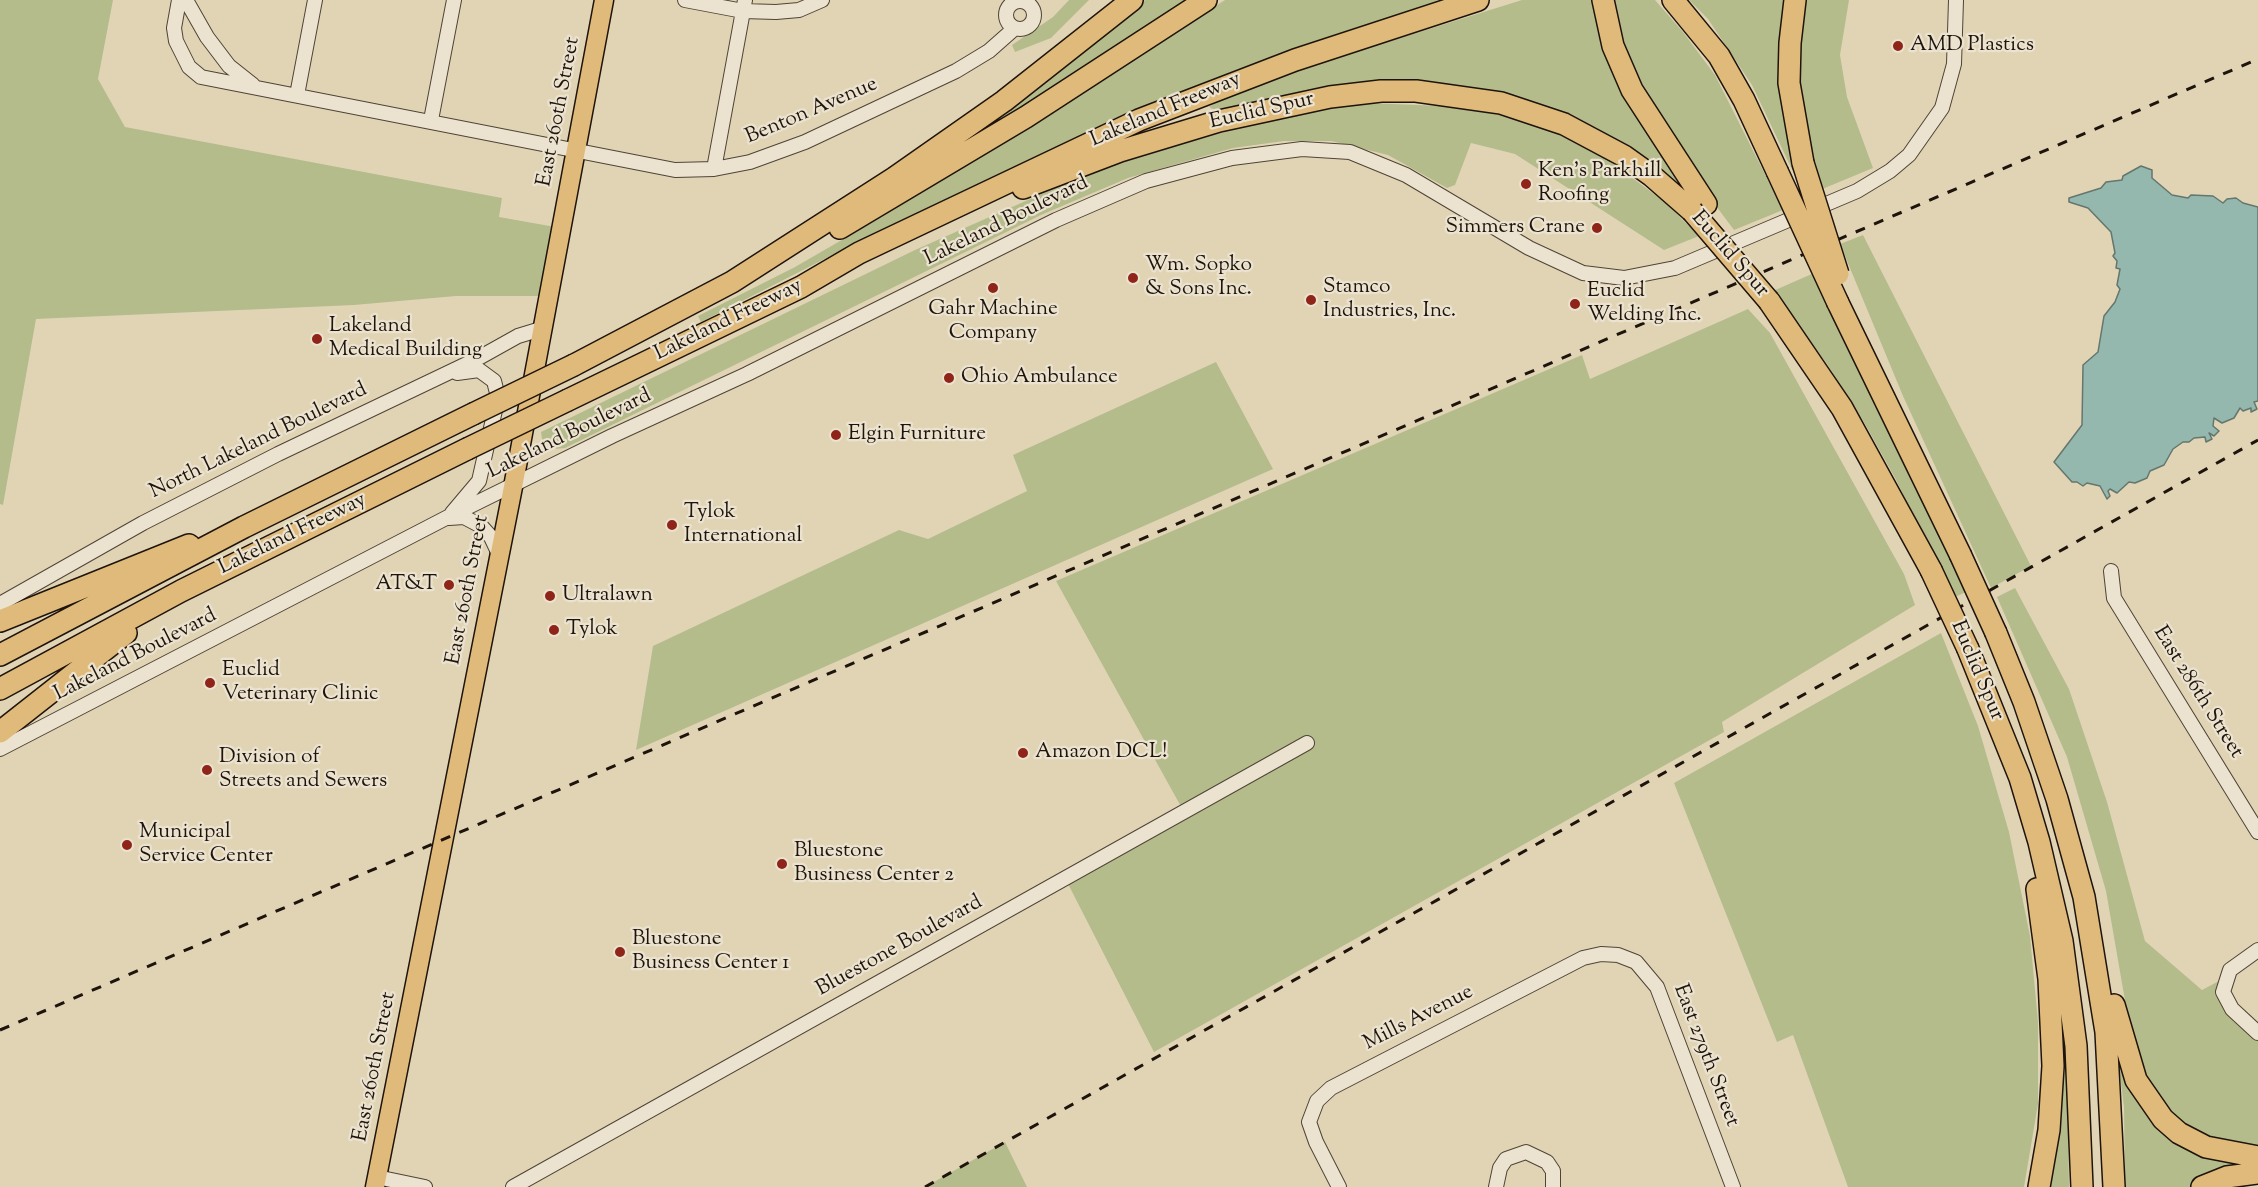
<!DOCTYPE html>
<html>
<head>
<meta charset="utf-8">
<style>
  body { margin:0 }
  canvas { display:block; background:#e0d4b5 }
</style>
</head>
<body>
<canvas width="2258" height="1187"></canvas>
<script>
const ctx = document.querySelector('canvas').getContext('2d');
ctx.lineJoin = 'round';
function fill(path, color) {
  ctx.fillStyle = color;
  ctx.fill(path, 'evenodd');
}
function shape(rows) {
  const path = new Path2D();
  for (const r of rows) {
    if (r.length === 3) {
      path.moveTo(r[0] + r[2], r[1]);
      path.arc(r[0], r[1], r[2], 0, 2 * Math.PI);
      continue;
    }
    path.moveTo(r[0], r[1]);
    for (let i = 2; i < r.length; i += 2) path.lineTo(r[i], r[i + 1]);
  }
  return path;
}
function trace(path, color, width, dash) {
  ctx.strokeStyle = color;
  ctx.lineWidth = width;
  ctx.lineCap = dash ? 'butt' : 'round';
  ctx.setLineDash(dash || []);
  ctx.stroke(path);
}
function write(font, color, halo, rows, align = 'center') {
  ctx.font = font + ' "Sorts Mill Goudy",serif';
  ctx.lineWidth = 4.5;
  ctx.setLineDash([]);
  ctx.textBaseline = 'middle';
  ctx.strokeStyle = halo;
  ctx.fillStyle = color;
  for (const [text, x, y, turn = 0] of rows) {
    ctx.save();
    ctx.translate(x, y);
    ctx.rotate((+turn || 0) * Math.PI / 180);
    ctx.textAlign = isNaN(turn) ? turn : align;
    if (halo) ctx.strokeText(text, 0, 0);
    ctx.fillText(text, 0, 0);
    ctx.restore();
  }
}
fill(shape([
  [0,0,113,0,98,79,125,127,502,198,499,217,561,228,548,296,456,296,354,305,36,319,3,505,0,504],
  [1069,0,1089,0,1051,38,1015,52,1012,45,1053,17],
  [1145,0,1189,0,967,142,964,138],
  [1225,0,1460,0,1030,160,850,246,701,322,698,316,795,267,885,215],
  [1522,0,1594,0,1697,204,1489,92,1215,110,1209,107,1226,97,1269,79],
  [1610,0,1655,0,1683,32,1715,75,1783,210,1734,230,1710,198,1619,52],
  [1689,0,1790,0,1804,195,1752,85,1708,19],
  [1803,0,1849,0,1840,55,1847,97,1873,168,1820,190,1798,98,1798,42],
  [1366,103,1470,107,1542,127,1599,153,1666,203,1699,236,1664,250,1515,154,1471,143,1455,185,1447,188,1388,155,1331,141,1284,141,1233,148,1128,178,1041,215,565,448,555,449,542,439,541,432,915,250,1082,176,1165,148,1287,115],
  [1863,235,2031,566,1991,588,1903,396,1840,244],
  [1814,273,1862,378,1966,592,1955,597,1895,478,1865,424,1827,364,1773,291],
  [1748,309,1770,333,1904,574,1915,605,1722,722,1724,732,1154,1052,1065,878,1184,812,1056,581,1582,355,1590,379],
  [1216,362,1273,469,636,750,653,646,899,530,928,539,1027,491,1013,455],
  [2015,588,2069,689,2107,802,2145,941,2202,990,2219,981,2242,1026,2258,1040,2258,1151,2189,1133,2149,1091,2132,1041,2106,891,2067,757,1997,597],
  [1941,633,1978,726,2009,832,2030,936,2038,1022,2038,1104,2024,1187,1848,1187,1793,1035,1777,1042,1674,783],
  [2060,1020,2067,1078,2069,1187,2043,1187],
  [2119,1068,2124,1069,2153,1118,2258,1162,2194,1187,2125,1187,2124,1107],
  [1005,1142,1027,1187,925,1187]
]), '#b5bc8c');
const water = shape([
  [2141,166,2152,170,2152,178,2172,195,2188,198,2191,195,2213,196,2223,203,2227,199,2236,198,2243,203,2258,207,2258,401,2254,402,2257,409,2251,412,2251,408,2243,411,2240,408,2234,418,2222,423,2214,418,2213,426,2219,431,2214,436,2209,433,2212,439,2206,442,2205,437,2194,438,2189,442,2183,442,2173,449,2164,465,2150,471,2147,478,2135,483,2129,482,2117,493,2110,489,2108,491,2110,496,2107,499,2100,486,2087,483,2083,486,2077,482,2072,482,2054,462,2082,425,2083,365,2098,352,2104,316,2115,302,2120,289,2117,285,2120,269,2116,268,2117,261,2113,256,2115,253,2111,232,2088,208,2069,202,2069,198,2101,188,2106,182,2122,180,2123,176,2141,166]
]);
fill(water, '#94b8ae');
trace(water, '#65766d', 1.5);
const minor = shape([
  [179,0,174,28,176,41,189,67,201,77,675,170,714,169,750,162,805,142,956,71,989,51,1015,28],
  [186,0,207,37,229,66,253,85],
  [685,0,743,11,776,12,799,10,822,0],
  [1020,15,14],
  [297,95,315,0],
  [431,120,454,0],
  [714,169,745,0],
  [452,513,479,481,498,397,494,381,479,370,457,373],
  [449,518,464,517,481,526,491,537,499,554],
  [2111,571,2114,598,2258,832],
  [0,604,143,523,278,454,475,360,518,336,541,329],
  [0,749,448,517,612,436,747,374,1056,220,1146,181,1232,158,1302,149,1350,152,1406,175,1529,248,1583,273,1624,278,1675,268,1857,191,1890,171,1909,155,1942,108,1954,64,1956,0],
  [2258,950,2230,970,2223,992,2232,1009,2258,1033],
  [377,1177,425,1187],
  [513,1187,1307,743],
  [1339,1187,1316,1142,1309,1122,1317,1101,1331,1088,1583,958,1601,954,1618,955,1636,962,1657,987,1733,1187],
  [1496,1187,1500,1168,1506,1159,1526,1152,1547,1162,1553,1171,1553,1187]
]);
const major = shape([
  [375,1187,513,487,604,0]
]);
const highway = shape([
  [1603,0,1613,46,1632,90,1706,204],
  [1673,0,1719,56,1744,100,1777,171],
  [1795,0,1790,43,1789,83,1803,163],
  [1023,188,1120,151,1219,121,1330,97,1381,91,1416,91,1501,103,1564,124,1624,156,1652,176,1692,211],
  [840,228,1026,117,1206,0],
  [1769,301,1842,408,1931,570],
  [1838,303,1960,554],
  [574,365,732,282,894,178,1004,101,1132,0],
  [568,400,801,287,859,253,1139,120,1295,60,1478,0],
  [0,621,189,545],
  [1996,633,2024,702,2057,799,2084,897,2106,1032,2114,1187],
  [1968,649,2020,778,2039,842,2062,941,2076,1046,2082,1187],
  [0,655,244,527,473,414],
  [0,689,181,591,467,449],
  [0,732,126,633],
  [2037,889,2049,979,2053,1066,2049,1130,2039,1187],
  [2114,1005,2136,1080,2163,1119,2179,1133,2206,1147,2258,1157],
  [2202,1187,2227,1177,2258,1173]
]);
trace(minor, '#4f4436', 16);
trace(major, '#1f140c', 21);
trace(highway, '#1f140c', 24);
trace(minor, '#ebe3cf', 14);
trace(major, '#e0ba7a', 18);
trace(highway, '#e0ba7a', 21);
trace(shape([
  [0,1030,2258,59],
  [925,1187,2258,440]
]), '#1f140c', 3, [10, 10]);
const highwayBridge = shape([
  [1803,163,1838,274],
  [1777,171,1838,303],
  [1692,211,1769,301],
  [473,414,574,365],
  [467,449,568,400],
  [1960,554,1996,633],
  [1931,570,1968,649]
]);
trace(highwayBridge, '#1f140c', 24, []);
trace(highwayBridge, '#e0ba7a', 21);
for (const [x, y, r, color] of [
  [1898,46,6,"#8f2418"],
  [1526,184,6,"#8f2418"],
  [1597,228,6,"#8f2418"],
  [1133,278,6,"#8f2418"],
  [993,288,6,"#8f2418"],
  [1311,300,6,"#8f2418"],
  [1575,304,6,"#8f2418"],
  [317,339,6,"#8f2418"],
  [949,378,6,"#8f2418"],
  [836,435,6,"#8f2418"],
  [672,525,6,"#8f2418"],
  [449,585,6,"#8f2418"],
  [550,596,6,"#8f2418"],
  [554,630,6,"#8f2418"],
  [210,683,6,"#8f2418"],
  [1023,753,6,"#8f2418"],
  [207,770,6,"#8f2418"],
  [127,845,6,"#8f2418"],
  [782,864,6,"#8f2418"],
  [620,952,6,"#8f2418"]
]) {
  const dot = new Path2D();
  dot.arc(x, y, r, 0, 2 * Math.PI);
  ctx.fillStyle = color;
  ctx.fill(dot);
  trace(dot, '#ebe3cf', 2);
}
write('21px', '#1f140c', '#ebe3cf', [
  ["AMD Plastics",1910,46],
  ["Ken's Parkhill",1538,172],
  ["Roofing",1538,196],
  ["Simmers Crane",1585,228,"right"],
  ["Wm. Sopko",1145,266],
  ["& Sons Inc.",1145,290],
  ["Stamco",1323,288],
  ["Industries, Inc.",1323,312],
  ["Euclid",1587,292],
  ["Welding Inc.",1587,316],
  ["Gahr Machine",993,310,"center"],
  ["Company",993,334,"center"],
  ["Lakeland",329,327],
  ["Medical Building",329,351],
  ["Ohio Ambulance",961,378],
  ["Elgin Furniture",848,435],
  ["Tylok",684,513],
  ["International",684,537],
  ["AT&T",437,585,"right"],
  ["Ultralawn",562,596],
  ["Tylok",566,630],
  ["Euclid",222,671],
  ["Veterinary Clinic",222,695],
  ["Amazon DCL!",1035,753],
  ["Division of",219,758],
  ["Streets and Sewers",219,782],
  ["Municipal",139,833],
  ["Service Center",139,857],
  ["Bluestone",794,852],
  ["Business Center 2",794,876],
  ["Bluestone",632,940],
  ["Business Center 1",632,964]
], 'left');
write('21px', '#1f140c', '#ebe3cf', [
  ["Lakeland Freeway",1166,111,-23],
  ["East 260th Street",560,112,-79],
  ["Benton Avenue",812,112,-23],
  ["Euclid Spur",1262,112,-13],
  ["Lakeland Boulevard",1007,222,-26],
  ["Euclid Spur",1729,255,49],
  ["Lakeland Freeway",729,321,-26],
  ["Lakeland Boulevard",570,435,-26],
  ["North Lakeland Boulevard",259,442,-26],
  ["Lakeland Freeway",293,535,-26],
  ["East 260th Street",469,590,-79],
  ["Lakeland Boulevard",136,656,-27],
  ["Euclid Spur",1976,671,67],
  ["East 286th Street",2197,693,58],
  ["Bluestone Boulevard",900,947,-29],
  ["Mills Avenue",1419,1019,-27],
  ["East 279th Street",1705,1056,69],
  ["East 260th Street",376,1067,-79]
]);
</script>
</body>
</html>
